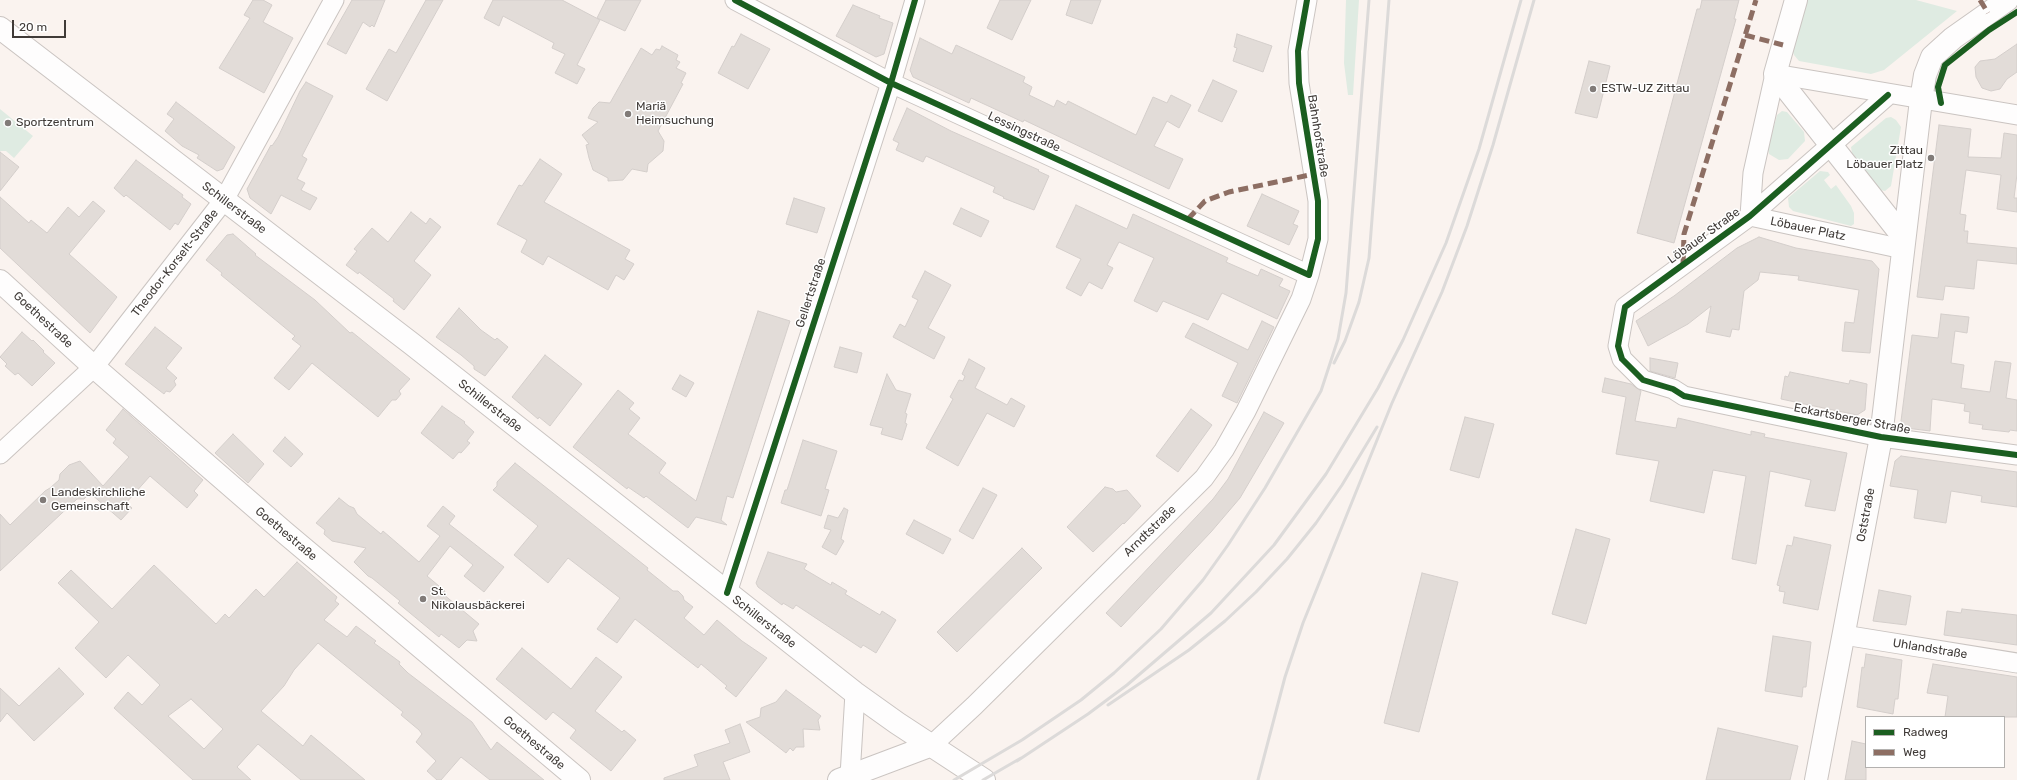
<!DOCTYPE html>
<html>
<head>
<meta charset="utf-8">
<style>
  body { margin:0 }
  #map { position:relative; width:2017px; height:780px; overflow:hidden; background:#faf3ef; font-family:Rubik,sans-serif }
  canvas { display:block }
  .legend { position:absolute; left:1865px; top:716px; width:140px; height:52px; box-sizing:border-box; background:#fff; border:1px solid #b3b1af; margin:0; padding:5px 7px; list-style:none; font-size:12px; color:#403b38 }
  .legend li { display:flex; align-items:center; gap:8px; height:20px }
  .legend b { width:20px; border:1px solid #b3b1af }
  .scale { position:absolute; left:12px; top:20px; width:54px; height:18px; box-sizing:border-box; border:2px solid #403b38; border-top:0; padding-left:5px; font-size:12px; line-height:14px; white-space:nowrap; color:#403b38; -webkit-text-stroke:3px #fff; paint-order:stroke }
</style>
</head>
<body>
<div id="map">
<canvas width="2017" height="780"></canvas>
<ul class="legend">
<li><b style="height:5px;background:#1b5e20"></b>Radweg</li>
<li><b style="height:5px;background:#8d6e63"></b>Weg</li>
</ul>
<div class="scale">20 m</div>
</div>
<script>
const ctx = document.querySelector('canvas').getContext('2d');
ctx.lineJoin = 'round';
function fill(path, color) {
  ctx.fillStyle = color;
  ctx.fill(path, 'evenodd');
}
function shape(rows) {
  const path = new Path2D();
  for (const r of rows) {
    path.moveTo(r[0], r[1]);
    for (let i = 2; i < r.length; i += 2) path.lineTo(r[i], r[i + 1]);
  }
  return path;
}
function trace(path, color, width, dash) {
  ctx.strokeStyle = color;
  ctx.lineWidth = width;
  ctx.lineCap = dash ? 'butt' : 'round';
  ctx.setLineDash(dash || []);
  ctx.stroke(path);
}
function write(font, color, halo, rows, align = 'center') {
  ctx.font = font + ' Rubik,sans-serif';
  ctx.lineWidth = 3;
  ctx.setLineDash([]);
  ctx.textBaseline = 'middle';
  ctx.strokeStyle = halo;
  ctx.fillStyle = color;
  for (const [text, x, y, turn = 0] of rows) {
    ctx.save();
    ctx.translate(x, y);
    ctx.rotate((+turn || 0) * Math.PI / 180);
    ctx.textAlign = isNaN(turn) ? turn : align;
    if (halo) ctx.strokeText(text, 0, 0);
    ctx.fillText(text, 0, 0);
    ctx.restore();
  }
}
fill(shape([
  [1346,0,1359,0,1353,95,1348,95,1344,63],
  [1806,0,1916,0,1957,11,1884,70,1871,74,1799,61,1794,55,1792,49],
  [0,109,33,136,14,158,6,151,0,151],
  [1782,111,1787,112,1804,132,1805,141,1788,159,1779,160,1769,154,1768,149,1777,115],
  [1891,117,1896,120,1901,127,1891,186,1885,191,1880,190,1875,183,1852,153,1851,147,1886,118],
  [1820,171,1828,172,1830,175,1824,180,1831,189,1836,185,1851,206,1854,213,1854,224,1851,226,1793,211,1789,207,1788,198]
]), '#dfebe2');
const building = shape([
  [253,0,263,0,272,5,263,22,293,38,264,93,219,68,250,18,244,15,253,0],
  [352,0,385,0,374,27,372,25,370,27,363,22,346,54,327,44,352,0],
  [426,0,443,0,387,101,366,89,389,49,396,53,426,0],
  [493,0,562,0,600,20,577,65,585,69,577,84,555,73,565,54,552,48,554,43,503,16,499,26,484,18,493,0],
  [606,0,641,0,625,31,597,18,606,0],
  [1000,0,1031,0,1012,40,987,28,1000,0],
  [1071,0,1101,0,1092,24,1066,15,1071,0],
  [1702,0,1739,0,1734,19,1736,19,1674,243,1637,233,1697,9,1700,9,1702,0],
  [853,5,880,16,879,18,893,23,884,54,876,57,836,36,853,5],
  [741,34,770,49,748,89,718,73,732,46,734,47,741,34],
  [1237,34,1272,46,1263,72,1233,61,1237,48,1234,47,1237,34],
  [920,38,952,54,956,45,1025,77,1023,82,1032,87,1029,95,1054,107,1057,100,1066,105,1068,101,1136,135,1153,97,1167,103,1171,95,1191,105,1179,128,1167,121,1154,146,1183,159,1169,189,1024,120,1023,122,971,98,969,103,913,77,910,70,920,38],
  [2017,44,2017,72,2007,79,2000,89,1991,91,1982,88,1976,77,1975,67,1980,61,1995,59,2017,44],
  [662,46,678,55,676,60,680,62,676,68,686,73,681,83,683,84,658,131,664,141,663,151,648,164,647,172,632,169,623,180,608,181,608,178,593,170,589,158,586,145,589,144,582,135,598,122,588,118,593,108,599,102,610,103,641,48,652,55,656,49,660,50,662,46],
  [1589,61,1610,66,1597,118,1575,113,1589,61],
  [1213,80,1237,91,1222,122,1198,111,1213,80],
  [306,82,333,96,302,156,307,159,297,179,305,183,301,190,317,198,310,210,281,195,271,214,250,198,247,189,271,145,272,146,278,137,300,91,306,82],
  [176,102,235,147,223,169,217,171,197,158,199,155,182,146,165,131,174,119,167,114,176,102],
  [907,108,951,131,1039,170,1038,171,1049,176,1034,210,1003,198,1004,197,993,192,995,187,926,156,923,162,896,150,899,143,893,140,907,108],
  [1939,125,1971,129,1968,157,2001,158,2004,133,2017,135,2017,174,2014,198,2017,198,2017,212,1997,209,2001,175,1966,170,1960,214,1966,215,1964,231,1968,231,1967,243,2017,248,2017,264,1977,260,1974,289,1945,286,1943,300,1917,297,1939,125],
  [0,152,19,167,0,191,0,152],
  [540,159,562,174,544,202,630,250,625,259,634,264,624,280,616,275,608,290,548,256,543,265,521,252,527,240,497,224,519,185,522,186,540,159],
  [136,160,183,195,182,197,191,204,178,225,175,223,170,230,126,195,124,197,114,188,136,160],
  [1262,194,1299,211,1293,224,1298,226,1289,245,1247,226,1262,194],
  [0,197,29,223,31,220,47,233,68,207,79,217,93,201,105,211,69,254,117,297,90,333,0,248,0,197],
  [794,198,825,208,817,233,786,224,794,198],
  [1076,205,1127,229,1133,214,1228,258,1226,262,1258,276,1261,269,1283,279,1279,286,1290,291,1277,319,1222,293,1208,320,1163,301,1157,312,1134,301,1154,258,1119,242,1107,265,1113,268,1102,289,1089,282,1081,296,1066,288,1081,259,1056,247,1076,205],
  [961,208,989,221,981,237,953,224,961,208],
  [411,212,426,224,430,218,441,227,414,261,431,275,404,310,393,301,394,299,359,272,358,274,346,265,357,251,354,249,372,228,388,242,411,212],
  [233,234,256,254,255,255,315,300,350,333,352,332,410,379,399,391,401,394,396,400,392,400,378,417,312,363,289,390,274,378,301,346,292,339,295,336,221,275,222,273,206,260,227,235,233,234],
  [1759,237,1796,248,1872,261,1879,269,1870,353,1842,351,1845,322,1854,323,1859,290,1798,280,1799,276,1760,272,1758,280,1744,291,1739,330,1732,329,1730,337,1706,332,1711,306,1688,324,1648,346,1636,321,1674,296,1737,248,1759,237],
  [925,271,951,285,928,328,945,337,934,359,893,337,900,324,905,327,918,300,912,297,925,271],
  [459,308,481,330,495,340,497,338,508,347,485,376,474,369,474,366,461,355,436,337,459,308],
  [758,311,790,321,733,498,727,496,721,520,727,525,696,517,688,528,646,496,644,498,628,487,627,489,573,447,618,390,634,403,629,409,640,418,628,434,666,463,659,473,696,501,758,311],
  [1941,314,1969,317,1967,333,1955,331,1951,363,1964,365,1961,388,1990,392,1995,361,2011,363,2006,398,2017,400,2017,431,2010,430,2009,432,1982,429,1983,425,1969,423,1970,412,1964,411,1965,404,1932,399,1930,431,1906,428,1901,421,1912,335,1938,338,1941,314],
  [1262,321,1274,327,1237,403,1222,396,1238,363,1185,337,1193,323,1248,350,1262,321],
  [155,327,182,348,166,368,177,378,174,381,176,385,170,392,166,391,164,394,125,364,155,327],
  [22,332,32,341,33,340,44,351,43,352,55,363,32,386,18,373,15,375,5,366,7,364,0,357,22,332],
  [840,347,862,353,857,373,834,367,840,347],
  [545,355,582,384,550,426,539,417,538,419,512,397,545,355],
  [1650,358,1678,363,1675,378,1650,371,1650,358],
  [969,359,985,368,975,388,1007,405,1011,398,1025,406,1014,427,987,413,958,466,926,448,953,399,950,397,959,380,963,381,965,376,962,374,969,359],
  [1790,372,1849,384,1850,380,1867,384,1865,410,1857,415,1781,399,1785,376,1788,377,1790,372],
  [887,374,896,390,911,394,905,413,907,414,905,423,907,424,902,440,881,434,883,428,870,425,887,374],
  [680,375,694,383,686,397,672,389,680,375],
  [1605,378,1631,384,1641,391,1635,421,1676,428,1678,418,1751,435,1751,431,1765,434,1764,437,1847,453,1835,511,1805,506,1811,480,1770,471,1756,564,1732,559,1746,476,1713,470,1704,513,1650,501,1659,461,1616,454,1626,397,1602,392,1605,378],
  [442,406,465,422,464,423,474,432,467,441,470,443,461,453,459,452,453,459,421,433,442,406],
  [123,409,203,480,194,491,198,495,187,508,150,476,126,503,132,508,121,520,90,493,84,499,77,499,0,571,0,514,10,525,45,491,50,488,59,480,60,474,69,465,80,461,103,486,129,457,113,443,116,439,106,430,123,409],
  [1191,409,1212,425,1178,472,1156,456,1191,409],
  [1264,412,1284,423,1240,498,1211,532,1121,627,1106,613,1213,499,1228,479,1264,412],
  [1465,417,1494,424,1479,478,1450,470,1465,417],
  [233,434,264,464,248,483,215,453,233,434],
  [285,437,303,454,291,467,273,451,285,437],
  [803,440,837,451,825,489,829,490,821,516,781,503,785,490,787,490,803,440],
  [1901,456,2017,472,2017,507,1981,502,1982,496,1951,491,1946,523,1914,518,1918,490,1890,486,1895,461,1901,456],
  [515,463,648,568,647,570,673,591,678,591,683,596,684,600,693,607,684,618,704,635,717,620,742,641,767,658,736,697,725,688,727,686,701,664,698,668,635,619,617,643,597,629,620,598,568,558,548,583,514,555,538,526,493,490,497,486,497,482,515,463],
  [1105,487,1113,489,1116,492,1127,490,1141,506,1124,524,1123,523,1093,552,1067,527,1105,487],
  [983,488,997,495,973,539,959,531,983,488],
  [339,498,349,506,354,508,357,514,381,534,383,531,419,562,440,536,427,526,443,506,455,516,449,524,504,567,484,592,464,576,473,565,450,546,427,576,445,591,443,594,479,624,473,631,477,641,467,640,459,648,441,634,439,637,398,603,400,601,372,578,368,576,354,562,366,548,332,541,324,534,325,530,316,523,339,498],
  [844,508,848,510,841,539,844,541,836,555,822,547,831,530,824,528,828,515,838,518,844,508],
  [914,520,951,539,943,554,906,534,914,520],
  [1576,529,1610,539,1586,624,1552,614,1576,529],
  [1794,537,1831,545,1818,610,1783,603,1785,592,1779,591,1780,586,1777,585,1787,545,1792,546,1794,537],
  [1022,548,1042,568,957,652,937,632,1022,548],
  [768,552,807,564,804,569,831,585,832,582,847,591,845,594,880,615,882,611,896,620,876,653,863,645,861,648,796,605,793,609,783,603,782,605,758,587,756,583,768,552],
  [297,562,337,597,335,601,339,604,324,620,347,637,356,626,376,641,374,643,400,662,399,664,408,673,472,722,491,750,497,742,544,780,490,780,461,757,441,780,437,780,427,771,436,761,416,742,422,734,419,730,401,715,403,712,318,643,294,670,284,686,261,711,303,746,311,735,365,780,301,780,258,744,237,767,251,780,193,780,114,708,128,692,142,705,160,685,128,655,106,678,75,648,99,622,58,583,71,570,112,609,154,565,216,624,225,614,229,618,256,589,264,597,297,562],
  [191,699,223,729,204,749,168,716,191,699],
  [1422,573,1458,582,1419,732,1384,723,1422,573],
  [1879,590,1911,596,1906,625,1873,621,1879,590],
  [1962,609,2017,615,2017,645,1944,635,1947,611,1961,613,1962,609],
  [1773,636,1811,642,1806,687,1803,687,1802,697,1765,691,1773,636],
  [522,648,571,689,596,657,622,677,595,711,622,732,624,730,636,740,611,771,570,738,576,730,553,712,546,720,496,679,522,648],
  [1866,654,1902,660,1898,699,1895,699,1893,714,1857,707,1862,667,1864,668,1866,654],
  [1933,664,2017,677,2017,717,1945,717,1948,696,1927,693,1933,664],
  [59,668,84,694,34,741,7,713,0,722,0,688,19,706,59,668],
  [786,690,821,716,818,720,820,730,803,729,804,747,796,747,793,751,790,748,786,753,746,722,760,717,761,708,776,702,786,690],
  [740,724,750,752,723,762,730,780,664,780,664,778,698,766,694,755,730,743,725,730,740,724],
  [1718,728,1798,746,1790,780,1706,780,1718,728],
  [1852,741,1866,744,1866,780,1845,780,1852,741]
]);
fill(building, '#e2dcd8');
trace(building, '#d4cecb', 1);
const street = shape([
  [735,0,891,83,1309,275],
  [1888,95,1750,216,1625,307,1618,346,1622,359,1643,380,1673,389,1684,396,1881,437,2017,455],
  [1903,249,1750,216,1753,173,1775,74,2017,115],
  [0,454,94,367,224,200,334,0],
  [727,593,891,83,915,0],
  [1844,635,2017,663],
  [932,745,974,706,1204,478,1224,450,1246,411,1301,299,1309,275,1318,239,1318,201,1299,83,1298,51,1307,0],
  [850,776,855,693]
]);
const secondary = shape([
  [1796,0,1775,74,1904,238],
  [0,28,412,344,855,693,897,723,984,780],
  [0,281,94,367,284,532,579,780],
  [839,780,932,745],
  [1816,780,1881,437,1921,100,1925,75,1932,57,1953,38,2007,0]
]);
trace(street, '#cac4c1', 21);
trace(secondary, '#cac4c1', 24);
trace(street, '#fefdfd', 19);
trace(secondary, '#fefdfd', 22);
trace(shape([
  [1334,363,1345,341,1359,302,1369,258,1389,0],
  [1108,705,1189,650,1225,621,1256,592,1287,559,1316,523,1342,485,1377,427],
  [1017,761,1088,714,1127,685,1211,613,1274,545,1326,474,1378,388,1403,340,1446,243,1479,149,1521,0],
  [954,780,1022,740,1081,700,1114,673,1161,629,1203,580,1228,545,1265,488,1321,391,1338,339,1346,293,1369,0],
  [983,780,1021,758],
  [1258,780,1285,677,1303,623,1392,403,1442,292,1467,226,1493,145,1534,0]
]), '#dcdad9', 3);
trace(shape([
  [1980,0,1988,13],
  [1745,35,1783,45],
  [1188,219,1205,201,1229,192,1314,174],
  [1683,265,1684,234,1756,0]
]), '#8d6e63', 5, [10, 5]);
trace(shape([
  [735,0,891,83,1309,275,1318,239,1318,201,1299,83,1298,51,1307,0],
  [1888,95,1750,216,1625,307,1618,346,1622,359,1643,380,1673,389,1684,396,1881,437,2017,455],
  [1941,103,1938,87,1945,65,1989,30,2017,12],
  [727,593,891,83,915,0]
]), '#1b5e20', 6);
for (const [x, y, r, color] of [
  [1593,89,4,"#817b78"],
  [628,114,4,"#817b78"],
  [8,123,4,"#817b78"],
  [1931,158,4,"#817b78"],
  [43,500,4,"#817b78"],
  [423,599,4,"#817b78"]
]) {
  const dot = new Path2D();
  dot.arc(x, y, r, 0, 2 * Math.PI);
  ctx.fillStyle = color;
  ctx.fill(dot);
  trace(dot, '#fff', 1.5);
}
write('12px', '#403b38', '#fff', [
  ["ESTW-UZ Zittau",1601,89],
  ["Mariä",636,107],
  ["Heimsuchung",636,121],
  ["Sportzentrum",16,123],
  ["Zittau",1923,151,"right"],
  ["Löbauer Platz",1923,165,"right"],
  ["Landeskirchliche",51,493],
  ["Gemeinschaft",51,507],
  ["St.",431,592],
  ["Nikolausbäckerei",431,606]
], 'left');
write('12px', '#403b38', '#fff', [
  ["Lessingstraße",1024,132,25],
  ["Bahnhofstraße",1318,136,81],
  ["Schillerstraße",234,208,37],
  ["Löbauer Platz",1808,229,12],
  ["Löbauer Straße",1704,236,-36],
  ["Theodor-Korselt-Straße",175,263,-52],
  ["Gellertstraße",811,293,-72],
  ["Goethestraße",43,320,43],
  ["Schillerstraße",490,406,38],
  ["Eckartsberger Straße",1852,419,11],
  ["Oststraße",1866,515,-79],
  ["Arndtstraße",1150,531,-44],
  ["Goethestraße",286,534,40],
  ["Schillerstraße",764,622,38],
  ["Uhlandstraße",1930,649,9],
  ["Goethestraße",534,743,40]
]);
</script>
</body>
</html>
